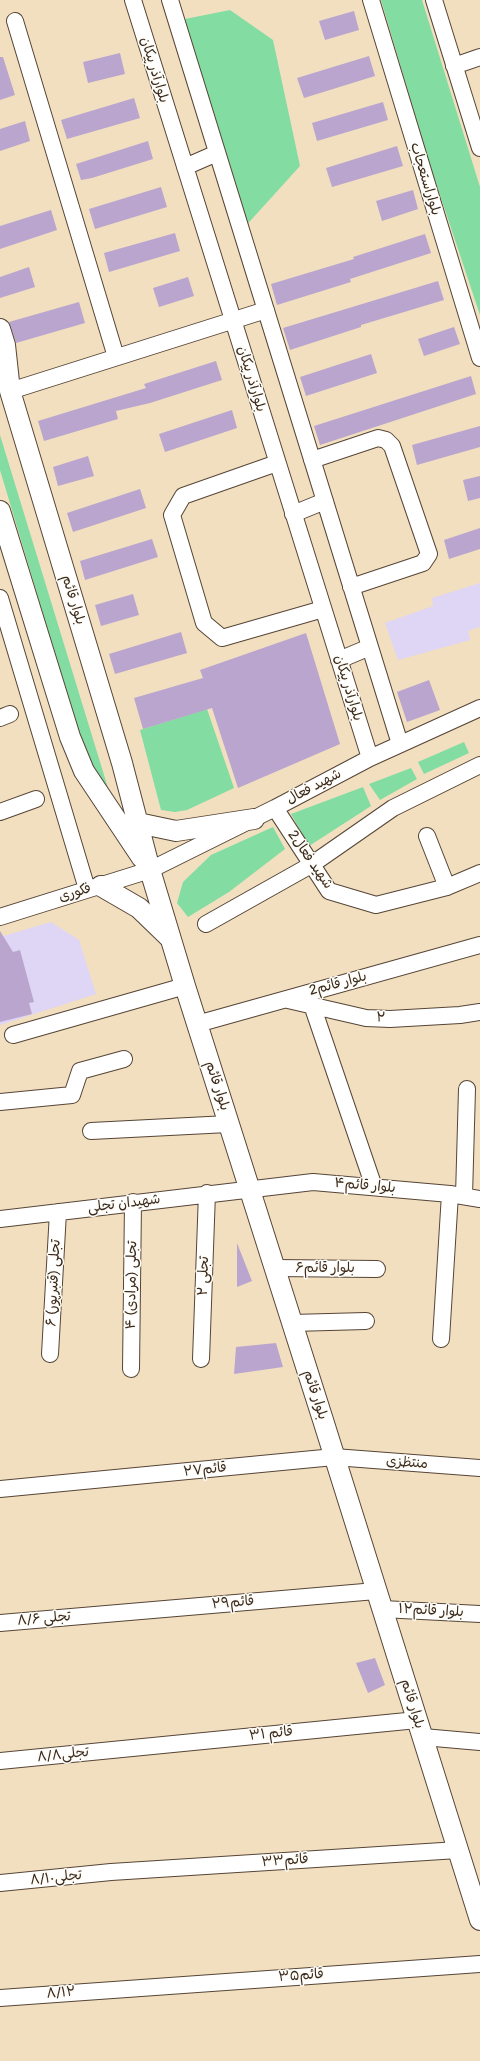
<!DOCTYPE html>
<html>
<head>
<meta charset="utf-8">
<style>
  body { margin:0 }
  canvas { display:block; background:#f1dfc0 }
</style>
</head>
<body>
<canvas width="480" height="2061"></canvas>
<script>
const ctx = document.querySelector('canvas').getContext('2d');
ctx.lineJoin = 'round';
function fill(path, color) {
  ctx.fillStyle = color;
  ctx.fill(path, 'evenodd');
}
function shape(rows) {
  const path = new Path2D();
  for (const r of rows) {
    path.moveTo(r[0], r[1]);
    for (let i = 2; i < r.length; i += 2) path.lineTo(r[i], r[i + 1]);
  }
  return path;
}
function trace(path, color, width, dash) {
  ctx.strokeStyle = color;
  ctx.lineWidth = width;
  ctx.lineCap = dash ? 'butt' : 'round';
  ctx.setLineDash(dash || []);
  ctx.stroke(path);
}
function write(font, color, halo, rows, align = 'center') {
  ctx.font = font + ' Pangolin,"Playpen Sans Arabic",sans-serif';
  ctx.lineWidth = 3;
  ctx.setLineDash([]);
  ctx.textBaseline = 'middle';
  ctx.strokeStyle = halo;
  ctx.fillStyle = color;
  for (const [text, x, y, turn = 0] of rows) {
    ctx.save();
    ctx.translate(x, y);
    ctx.rotate((+turn || 0) * Math.PI / 180);
    ctx.textAlign = isNaN(turn) ? turn : align;
    if (halo) ctx.strokeText(text, 0, 0);
    ctx.fillText(text, 0, 0);
    ctx.restore();
  }
}
fill(shape([
  [480,583,480,627,468,631,470,640,398,660,385,623,433,606,432,598],
  [51,922,79,940,96,994,0,1025,0,937]
]), '#dfd5f5');
fill(shape([
  [381,0,422,0,480,187,480,315,429,162],
  [230,10,273,40,300,166,242,230,175,21],
  [0,435,108,788,89,767,0,470],
  [207,709,234,788,187,810,175,812,161,810,140,730],
  [464,742,469,753,424,774,418,762],
  [411,768,417,779,380,800,369,784],
  [363,787,371,806,309,846,291,814],
  [273,827,285,849,229,892,188,917,177,903,183,882,211,855]
]), '#83dca2');
fill(shape([
  [354,11,359,30,325,40,319,21],
  [120,53,125,74,88,83,83,62],
  [369,56,375,76,304,98,297,78],
  [0,57,3,57,15,95,0,100],
  [134,98,140,118,67,139,61,120],
  [383,102,388,120,317,141,312,123],
  [25,121,30,141,0,151,0,129],
  [148,141,153,159,92,178,81,180,76,164],
  [397,146,403,166,332,187,326,168],
  [161,187,167,207,95,229,89,209],
  [413,190,418,209,382,221,376,201],
  [51,210,57,230,0,249,0,226],
  [175,233,180,251,109,272,104,253],
  [425,234,431,253,350,279,351,282,277,305,271,284,354,259,353,257],
  [29,267,35,287,0,298,0,277],
  [188,277,194,296,159,307,153,288],
  [438,281,444,300,361,325,361,327,290,350,283,328],
  [79,302,85,323,16,343,9,322],
  [454,327,460,344,424,356,418,339],
  [371,354,377,373,306,396,300,377],
  [216,361,222,380,150,403,116,411,118,419,44,441,38,421,146,388,144,384],
  [471,376,476,394,320,445,314,426],
  [232,410,237,428,165,452,159,434],
  [480,426,480,447,417,465,412,445],
  [88,456,94,476,58,486,53,467],
  [480,476,480,498,468,501,463,480],
  [140,489,146,508,73,532,67,513],
  [480,528,480,549,449,559,444,540],
  [152,539,158,557,85,580,80,561],
  [133,594,139,615,101,626,95,605],
  [181,632,187,653,115,674,109,654],
  [306,633,340,744,238,788,212,708,143,729,134,698,203,678,200,670],
  [429,680,440,710,407,722,397,692],
  [0,931,13,952,20,950,34,1002,29,1003,32,1014,0,1022],
  [237,1243,252,1281,237,1287],
  [276,1343,283,1367,234,1374,236,1347],
  [375,1658,385,1685,368,1693,356,1663]
]), '#baa5ce');
const minor = shape([
  [133,0,370,758],
  [170,0,400,744],
  [371,0,480,358],
  [434,0,480,148],
  [15,21,116,357],
  [454,66,480,57],
  [185,167,217,153],
  [10,391,266,310],
  [312,460,378,438,386,440,392,446,429,554,423,563,351,587],
  [277,463,183,496,172,515,204,623,222,638,323,609],
  [293,514,325,501],
  [0,598,87,889],
  [339,660,370,647],
  [0,718,10,714],
  [275,808,329,891,376,905,447,887,480,873],
  [0,812,36,799],
  [427,836,447,887],
  [0,917,150,870,275,808,370,758,480,708],
  [206,924,311,865,393,808,480,765],
  [288,1000,366,1018,390,1019,460,1015,480,1012],
  [312,1005,374,1187],
  [197,1024,480,945],
  [13,1035,185,986],
  [0,1102,72,1095,80,1071,124,1059],
  [91,1131,228,1124],
  [464,1196,467,1089],
  [0,1219,313,1182,450,1194,480,1199],
  [274,1268,377,1269],
  [292,1323,366,1321],
  [441,1339,450,1194],
  [50,1354,58,1212],
  [201,1359,207,1193],
  [131,1369,133,1202],
  [0,1489,334,1457,480,1468],
  [382,1609,480,1614],
  [0,1623,376,1591],
  [423,1737,480,1742],
  [0,1761,417,1720],
  [0,1883,111,1872,458,1850],
  [0,1998,480,1964]
]);
const major = shape([
  [0,329,5,345,10,391,122,763,150,870,185,986,323,1420,480,1920],
  [0,511,70,737,84,771,142,858],
  [138,823,176,831,254,819],
  [101,886,139,908,170,938]
]);
trace(minor, '#564536', 18);
trace(major, '#564536', 22);
trace(minor, '#fff', 16);
trace(major, '#fff', 20);
write('14px', '#3b2a1e', '#fdfcf7', [
  ["بلوارآذر پیکان",154,70,73],
  ["بلواراستعجاب",425,179,73],
  ["بلوارآذر پیکان",251,379,73],
  ["بلوار قائم",73,600,73],
  ["بلوارآذر پیکان",348,688,73],
  ["شهید فعال",314,787,-28],
  ["شهید فعال2",310,860,55],
  ["فکوری",75,893,-17],
  ["2بلوار قائم",338,984,-15],
  ["۲",381,1018,3],
  ["بلوار قائم",217,1086,72],
  ["بلوار قائم۴",365,1186,5],
  ["شهیدان تجلی",124,1204,-7],
  ["بلوار قائم۶",325,1268],
  ["۲ تجلی",204,1276,-88],
  ["۶ تجلی (قنبرپور)",54,1283,-87],
  ["۴ تجلی (مرادی)",132,1285,-89],
  ["بلوار قائم",315,1395,72],
  ["منتظزی",407,1463,4],
  ["قائم۲۷",205,1470,-6],
  ["قائم۲۹",233,1603,-5],
  ["بلوار قائم۱۲",431,1611,3],
  ["تجلی ۸/۶",44,1619,-5],
  ["بلوار قائم",412,1704,73],
  ["قائم ۳۱",271,1734,-6],
  ["تجلی۸/۸",63,1755,-6],
  ["قائم۳۳",285,1861,-4],
  ["تجلی۸/۱۰",56,1878,-6],
  ["قائم۳۵",301,1976,-4],
  ["۸/۱۲",61,1993,-5]
]);
</script>
</body>
</html>
